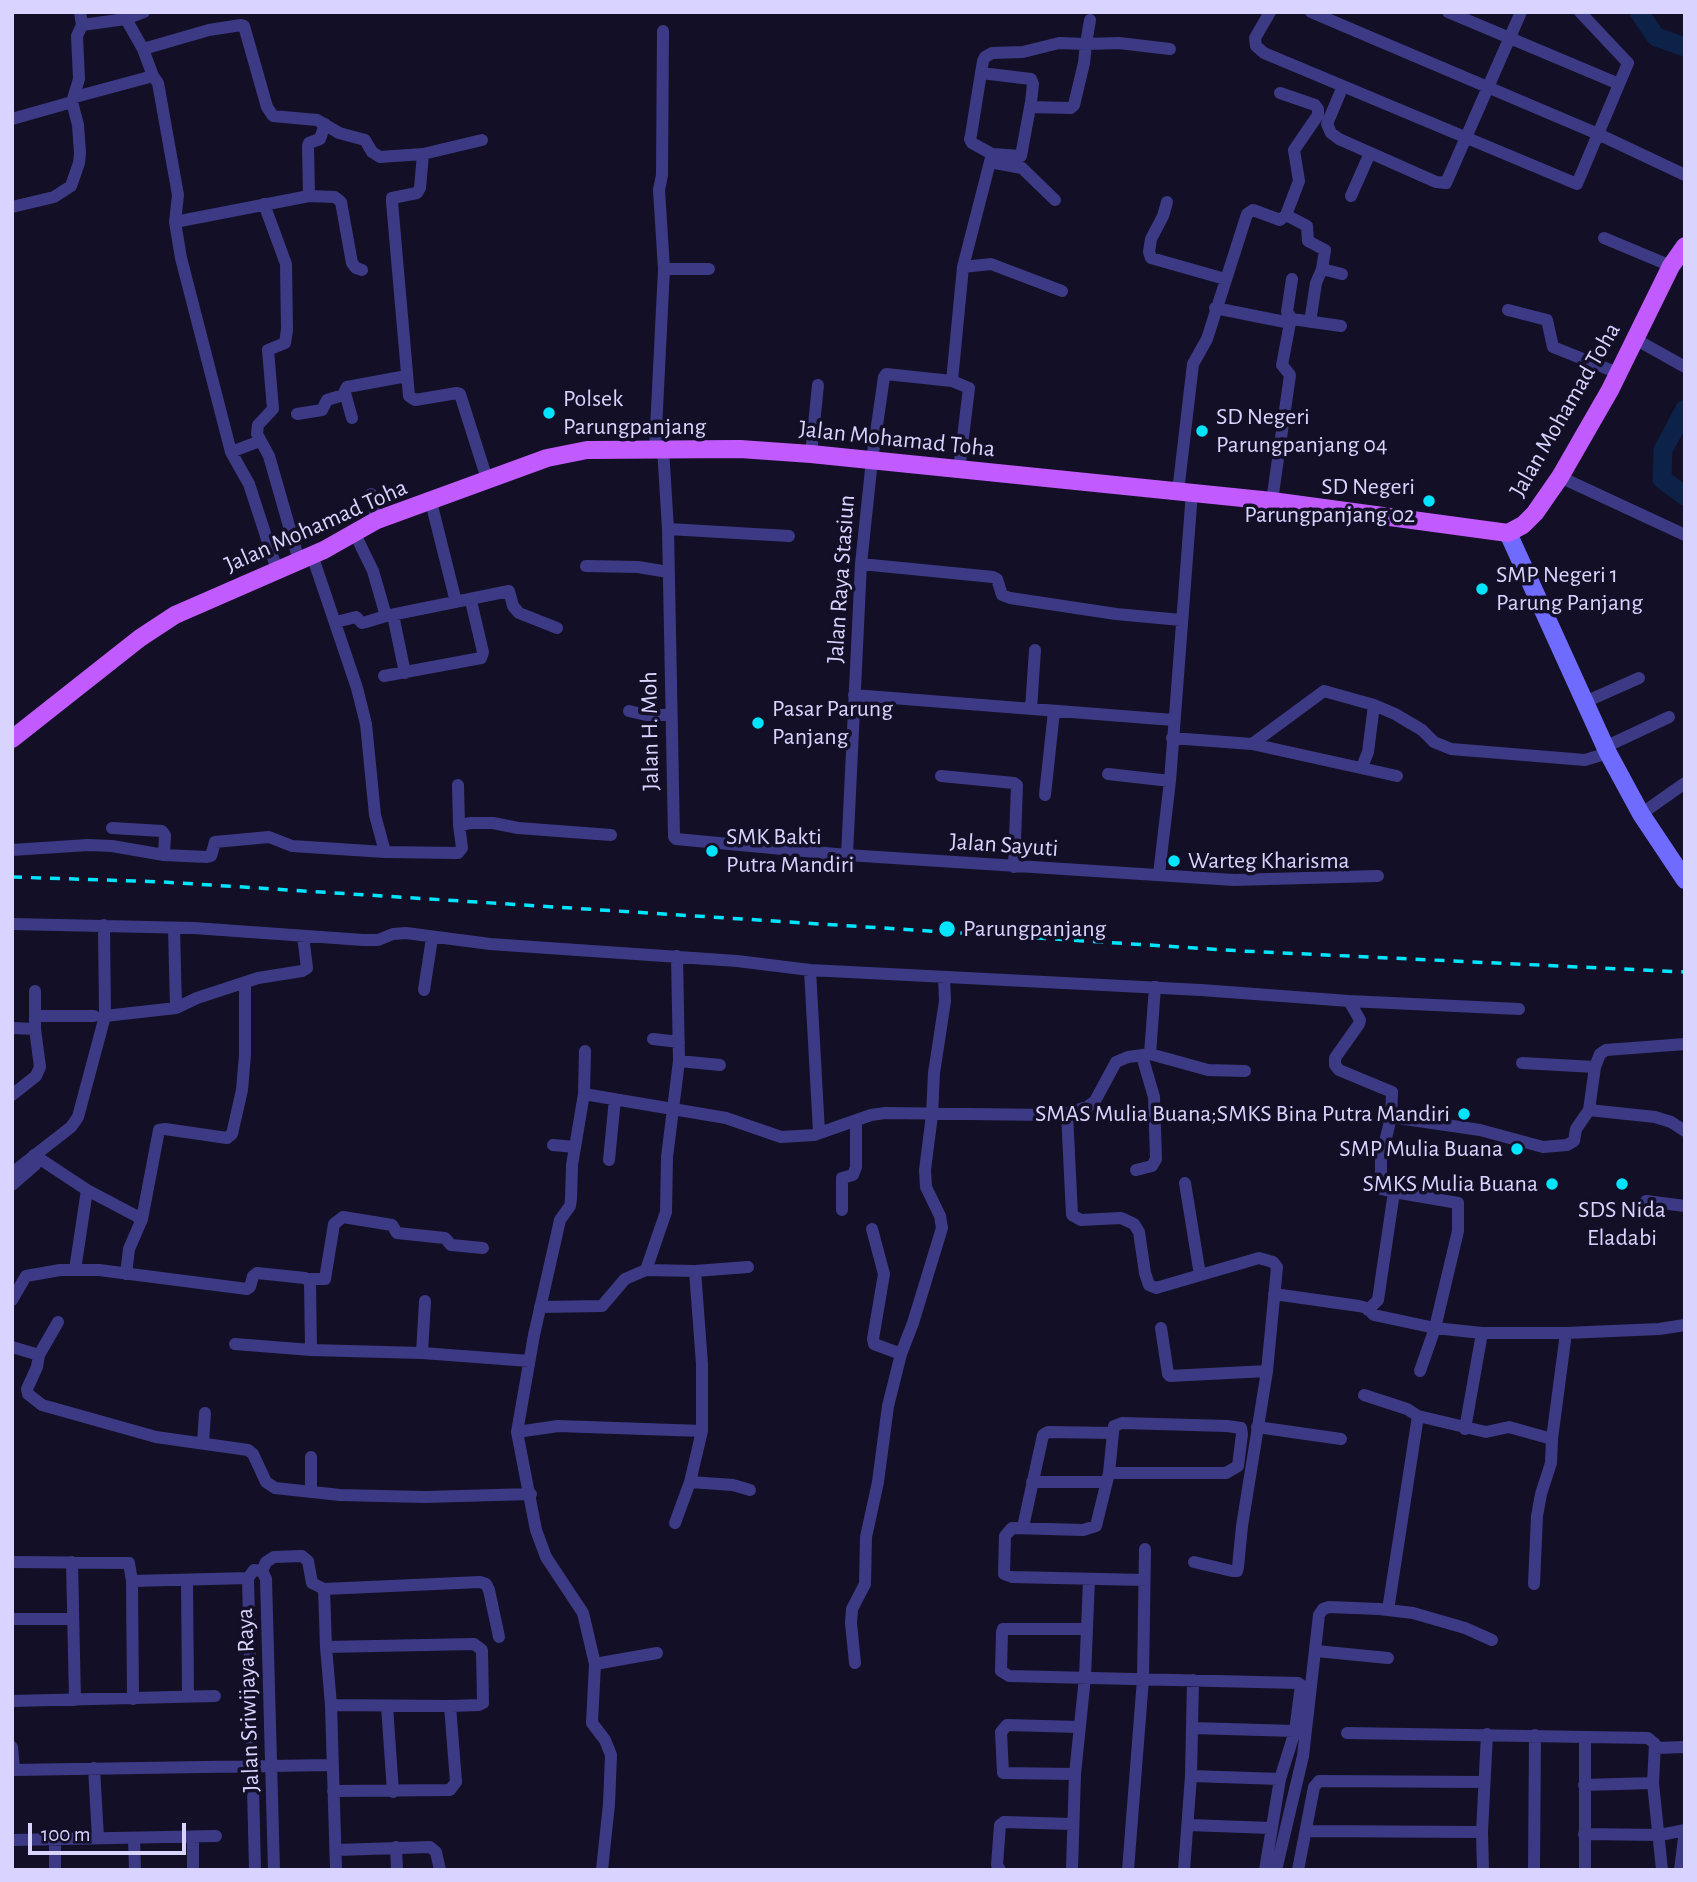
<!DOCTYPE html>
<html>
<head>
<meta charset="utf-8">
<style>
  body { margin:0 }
  #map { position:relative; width:1697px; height:1882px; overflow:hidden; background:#130f26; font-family:"Alegreya Sans",sans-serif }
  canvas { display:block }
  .frame { position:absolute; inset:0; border:14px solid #d9d4ff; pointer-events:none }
  .scale { position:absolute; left:28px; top:1823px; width:158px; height:32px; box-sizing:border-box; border:4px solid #d9d4ff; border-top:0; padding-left:9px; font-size:21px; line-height:24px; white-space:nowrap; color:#d9d4ff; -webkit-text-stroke:5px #130f26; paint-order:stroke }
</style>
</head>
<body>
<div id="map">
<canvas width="1697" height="1882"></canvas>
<div class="frame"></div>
<div class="scale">100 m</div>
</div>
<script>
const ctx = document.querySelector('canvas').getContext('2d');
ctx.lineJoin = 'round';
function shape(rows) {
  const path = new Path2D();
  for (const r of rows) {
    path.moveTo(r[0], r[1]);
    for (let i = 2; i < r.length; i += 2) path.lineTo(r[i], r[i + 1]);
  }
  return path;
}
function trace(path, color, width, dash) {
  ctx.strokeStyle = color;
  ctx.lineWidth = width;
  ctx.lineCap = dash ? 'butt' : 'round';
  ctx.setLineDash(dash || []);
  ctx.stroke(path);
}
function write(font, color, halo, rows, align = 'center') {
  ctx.font = font + ' "Alegreya Sans",sans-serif';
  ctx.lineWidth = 7;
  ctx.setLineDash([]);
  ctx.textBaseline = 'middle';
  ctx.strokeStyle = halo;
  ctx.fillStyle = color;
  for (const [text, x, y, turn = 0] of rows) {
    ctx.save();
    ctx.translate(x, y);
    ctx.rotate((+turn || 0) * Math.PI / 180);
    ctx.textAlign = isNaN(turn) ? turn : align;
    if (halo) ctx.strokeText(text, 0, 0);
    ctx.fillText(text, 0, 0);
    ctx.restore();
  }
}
trace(shape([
  [1639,12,1656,37,1685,47],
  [1685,409,1663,450,1662,479,1685,496]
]), '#0c2248', 19);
trace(shape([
  [1270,12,1255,38,1256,46,1264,53,1577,184,1628,63,1580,12],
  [1311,12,1598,134,1685,175],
  [1448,12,1619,84],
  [126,19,144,12],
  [82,25,126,19,143,49,153,76,158,83,178,195,175,222,181,258,231,452,249,484,277,570],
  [143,49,209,30,241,25,244,26,267,107,273,116,317,120,339,133,365,140,372,152,380,157,423,154,482,140],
  [981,73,1031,79,1033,84,1031,102,1021,156,992,154,972,143,970,139,971,135,981,73,983,61,985,57,992,53,1023,52,1059,43,1086,44,1090,20],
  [1343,86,1327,124,1331,133,1339,139,1436,182,1446,183,1521,12],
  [75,97,153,76],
  [1030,107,1071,108,1074,105,1084,63,1086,44,1119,43,1170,49],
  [12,119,72,102,79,79,77,36,82,25,80,12],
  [325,124,320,139,309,143,308,146,309,196,335,197,341,202,352,263,356,268,362,270],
  [423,154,420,188,417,193,392,198,392,202,409,396,415,400,457,393,460,394,487,479],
  [995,163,1022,168,1055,200],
  [1351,196,1370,153],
  [1167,202,1163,216,1151,239,1149,252,1151,258,1225,279],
  [264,204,286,264,287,330,285,343,268,350,273,409,258,425,257,434,269,456,299,561],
  [12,207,54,197,71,186,79,163,80,153,78,125,72,102],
  [1286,215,1307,226,1308,241,1325,250,1322,269,1342,274],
  [175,222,309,196],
  [1604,238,1671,266],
  [963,267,991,264,1062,291],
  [664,269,709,269],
  [1292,279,1287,312,1292,319],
  [1215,308,1290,323,1292,319,1341,326],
  [1508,310,1547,320,1553,347,1618,373],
  [1310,322,1316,283,1322,269],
  [1635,339,1685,367],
  [952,381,963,267,992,154],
  [345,393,352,418],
  [297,414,322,410,327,400,343,395,347,387,407,376],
  [663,448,668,529,674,837,676,839,847,855,1234,880,1378,876],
  [655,449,664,269,659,190,662,175,663,31],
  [231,452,260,441],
  [811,454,818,385],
  [1560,477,1685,535],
  [1178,492,1193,364,1207,339,1247,214,1253,210,1280,220,1286,215,1299,181,1294,150,1318,115,1318,109,1315,105,1280,93],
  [371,494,377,520],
  [1272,501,1290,375,1282,365,1290,323],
  [431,502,456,602],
  [668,529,789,536],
  [355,534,373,571,386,616],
  [312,555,357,688,366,724,375,815,385,852],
  [861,564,993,577,997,579,1002,595,1010,598,1116,614,1181,620],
  [586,566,638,567,668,572],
  [393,615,405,673],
  [336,622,356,617,362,623,366,622,386,616,509,591,513,606,519,613,557,628],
  [384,676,481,658,483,652,471,601],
  [854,695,1173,720],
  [1585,702,1639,678],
  [1031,709,1035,650],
  [629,711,646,715,671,715],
  [1172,738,1252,744,1397,776],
  [1252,744,1324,691,1374,705,1395,714,1422,730,1434,742,1451,749,1585,760,1608,753],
  [1605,747,1669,717],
  [1362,767,1368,752,1374,705],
  [1108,774,1170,781],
  [941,776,1014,783,1017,785,1014,867],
  [458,785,459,825],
  [1045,795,1054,711],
  [1641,814,1685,783],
  [112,828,162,831,165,835,164,855],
  [12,850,88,845,112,846,164,855,207,857,211,856,215,842,269,837,292,846,385,852,458,853,462,848,459,825,471,823,493,823,518,828,611,835],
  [847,855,861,564,872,460,884,377,886,374,952,381,969,388,959,470],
  [1159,874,1170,781,1192,492],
  [12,924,194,928,363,940,378,940,393,934,406,933,490,944,737,961,810,970,1201,990,1349,1001,1519,1009],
  [174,928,176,1008],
  [810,970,819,1132],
  [424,990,432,938],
  [1349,1001,1360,1020,1359,1024,1335,1058,1335,1065,1339,1070,1392,1092,1391,1117,1381,1159,1381,1189,1394,1192,1378,1300,1368,1310],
  [36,1016,94,1016],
  [105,1016,176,1008,197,998,258,978,302,971,307,968,303,936],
  [12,1028,35,1029],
  [653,1039,679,1042],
  [585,1051,584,1094,572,1165,571,1199,570,1206,560,1220,534,1335,517,1432,536,1530,546,1557,583,1613,595,1664,592,1723,605,1740,611,1755,609,1804,602,1870],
  [1150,1054,1208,1070,1245,1071],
  [679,1061,720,1065],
  [1522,1063,1595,1067],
  [584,1094,726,1118,781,1137,814,1135,871,1115,885,1113,1051,1115,1067,1113,1087,1107,1095,1101,1116,1062,1128,1057,1150,1054,1155,987],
  [12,1095,36,1076,40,1067,35,1029,35,991],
  [1589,1110,1655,1117,1671,1122,1685,1131],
  [1067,1113,1072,1215,1081,1220,1121,1218,1134,1224,1139,1232,1145,1273,1149,1285,1156,1288,1259,1258,1273,1262,1277,1267,1267,1371,1242,1526,1238,1567,1237,1571,1232,1571,1194,1562],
  [1391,1117,1480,1130,1543,1147,1567,1145,1574,1141,1576,1129,1589,1110,1595,1067,1600,1054,1606,1050,1685,1044],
  [553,1145,575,1147],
  [34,1155,87,1190,142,1219],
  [609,1160,615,1099],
  [1136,1170,1152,1166,1156,1159,1154,1097,1142,1056],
  [12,1173,71,1127,78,1117,105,1016,104,925],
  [1185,1183,1200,1275],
  [12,1185,35,1165],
  [1394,1192,1458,1203,1458,1231,1435,1328,1420,1371],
  [1646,1201,1685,1206],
  [842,1210,842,1178,853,1175,856,1167,856,1121],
  [872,1229,884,1274,873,1339,874,1344,901,1354],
  [75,1270,87,1190],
  [646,1270,666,1212,667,1157,679,1061,677,956],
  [126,1274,129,1249,142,1219,159,1130,165,1129,227,1138,232,1134,242,1090,245,1055,245,983],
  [310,1279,325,1279,334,1224,343,1217,392,1225,397,1233,445,1238,451,1245,483,1248],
  [1274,1294,1359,1306,1367,1308,1374,1315,1435,1328,1482,1333,1566,1333],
  [12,1300,26,1276,60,1270,99,1270,247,1289,250,1287,253,1276,257,1273,305,1278,310,1282,311,1350,422,1353,529,1361],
  [540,1307,602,1306,625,1279,646,1270,695,1271,748,1267],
  [58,1322,39,1355,37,1367,27,1389,28,1394,42,1405,156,1437,248,1450,253,1454,266,1482,275,1488,340,1495,425,1497,531,1494],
  [1161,1328,1168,1374,1170,1376,1267,1371],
  [235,1344,311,1350],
  [12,1347,39,1355],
  [422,1353,425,1301],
  [1364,1395,1407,1409,1418,1416],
  [1257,1427,1341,1439],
  [1465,1429,1482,1333],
  [517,1432,558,1426,702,1431],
  [203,1443,205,1413],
  [311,1457,311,1492],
  [1109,1473,1226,1473,1238,1466,1242,1434,1241,1428,1227,1426,1122,1423,1114,1426,1113,1433],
  [690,1482,733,1485,750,1490],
  [1032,1482,1107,1482],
  [675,1523,690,1482,702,1431,702,1364,695,1271],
  [1023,1527,1043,1435,1048,1432,1113,1433,1109,1473,1096,1526,1083,1530,1012,1528,1005,1536,1004,1574,1012,1577,1144,1580],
  [12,1562,129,1563,132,1581,133,1699],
  [72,1562,75,1700],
  [262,1571,266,1562,274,1557,302,1556,308,1561,312,1583,324,1589,480,1582,486,1584,489,1590,499,1637],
  [262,1571,266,1579,274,1870],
  [187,1580,188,1696],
  [132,1581,248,1578],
  [1534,1584,1537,1516,1541,1494,1551,1463,1552,1439],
  [324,1589,326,1647,331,1705,450,1706,479,1705,483,1703,482,1650,474,1644,326,1647],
  [1388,1610,1418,1416,1486,1432,1509,1427,1552,1439,1566,1333,1659,1329,1685,1325],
  [12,1619,72,1619],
  [1087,1629,1003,1629,1002,1632,1001,1671,1009,1676,1298,1683,1301,1685,1295,1731,1280,1779,1265,1870],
  [1316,1651,1388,1658],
  [855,1663,851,1623,852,1609,865,1584,866,1537,878,1482,888,1406,901,1354,913,1323,942,1228,940,1216,926,1187,925,1170,932,1115,934,1073,945,1001,944,977],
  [595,1664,657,1653],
  [12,1701,215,1696],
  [331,1705,336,1870],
  [387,1706,393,1792],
  [1192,1728,1295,1731],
  [1347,1733,1648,1738,1655,1744,1653,1783,1662,1870],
  [1585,1737,1585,1870],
  [12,1747,14,1769],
  [1655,1748,1685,1747],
  [94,1768,98,1838],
  [12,1770,332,1765],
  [1075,1774,1003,1773,1001,1732,1007,1725,1079,1727],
  [1191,1776,1280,1779],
  [1584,1785,1653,1783],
  [333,1791,450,1790,456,1782,450,1706],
  [1188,1825,1271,1828],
  [1306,1831,1482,1832],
  [1584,1834,1660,1835,1685,1830],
  [193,1837,193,1870],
  [134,1838,135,1870],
  [55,1839,55,1870],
  [12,1840,216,1836],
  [396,1847,397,1870],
  [336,1850,430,1847,436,1852,440,1870],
  [255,1870,248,1578,254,1570,262,1571],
  [1000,1870,997,1865,1000,1825,1004,1822,1073,1824],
  [1072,1870,1075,1774,1085,1677,1089,1579],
  [1128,1870,1143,1679,1145,1549],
  [1184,1870,1191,1776,1193,1680],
  [1276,1870,1303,1756,1319,1615,1323,1609,1329,1607,1379,1609,1413,1613,1465,1628,1492,1640],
  [1298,1870,1314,1787,1319,1781,1484,1782],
  [1483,1870,1482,1832,1487,1734],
  [1534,1870,1535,1735],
  [1680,1870,1685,1830]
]), '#3d3a85', 12);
trace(shape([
  [1508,533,1608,753,1641,814,1685,880]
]), '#6f6bff', 18);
trace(shape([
  [12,739,140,638,175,615,324,550,377,520,547,458,587,450,740,449,811,454,1272,501,1508,533,1523,525,1535,513,1560,477,1610,390,1671,266,1685,246]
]), '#c25bff', 18);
trace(shape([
  [12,877,164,882,1242,951,1685,972]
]), '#00e5ff', 3.5, [10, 9]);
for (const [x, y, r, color] of [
  [549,413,7,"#00e5ff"],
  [1202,431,7,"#00e5ff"],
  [1429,501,7,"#00e5ff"],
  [1482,589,7,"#00e5ff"],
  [758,723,7,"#00e5ff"],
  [712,851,7,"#00e5ff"],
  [1174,861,7,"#00e5ff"],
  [947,929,9,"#00e5ff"],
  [1464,1114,7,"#00e5ff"],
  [1517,1149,7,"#00e5ff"],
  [1552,1184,7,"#00e5ff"],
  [1622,1184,7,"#00e5ff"]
]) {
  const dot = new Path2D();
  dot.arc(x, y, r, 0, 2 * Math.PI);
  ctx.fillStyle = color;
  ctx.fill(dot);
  trace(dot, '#130f26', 2.5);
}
write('24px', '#d9d4ff', '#130f26', [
  ["Polsek",563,399],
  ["Parungpanjang",563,427],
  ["SD Negeri",1216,417],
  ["Parungpanjang 04",1216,445],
  ["SD Negeri",1415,487,"right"],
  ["Parungpanjang 02",1415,515,"right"],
  ["SMP Negeri 1",1496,575],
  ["Parung Panjang",1496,603],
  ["Pasar Parung",772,709],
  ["Panjang",772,737],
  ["SMK Bakti",726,837],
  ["Putra Mandiri",726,865],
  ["Warteg Kharisma",1188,861],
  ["Parungpanjang",963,929],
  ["SMAS Mulia Buana;SMKS Bina Putra Mandiri",1450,1114,"right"],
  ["SMP Mulia Buana",1503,1149,"right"],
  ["SMKS Mulia Buana",1538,1184,"right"],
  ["SDS Nida",1622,1210,"center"],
  ["Eladabi",1622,1238,"center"]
], 'left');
write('24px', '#d9d4ff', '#130f26', [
  ["Jalan Mohamad Toha",1565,410,-60],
  ["Jalan Mohamad Toha",897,439,6],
  ["Jalan Mohamad Toha",316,526,-24],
  ["Jalan Raya Stasiun",841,579,-86],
  ["Jalan H. Moh",650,731,-91],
  ["Jalan Sayuti",1004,845,4],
  ["Jalan Sriwijaya Raya",248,1700,-92]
]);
</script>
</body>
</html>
